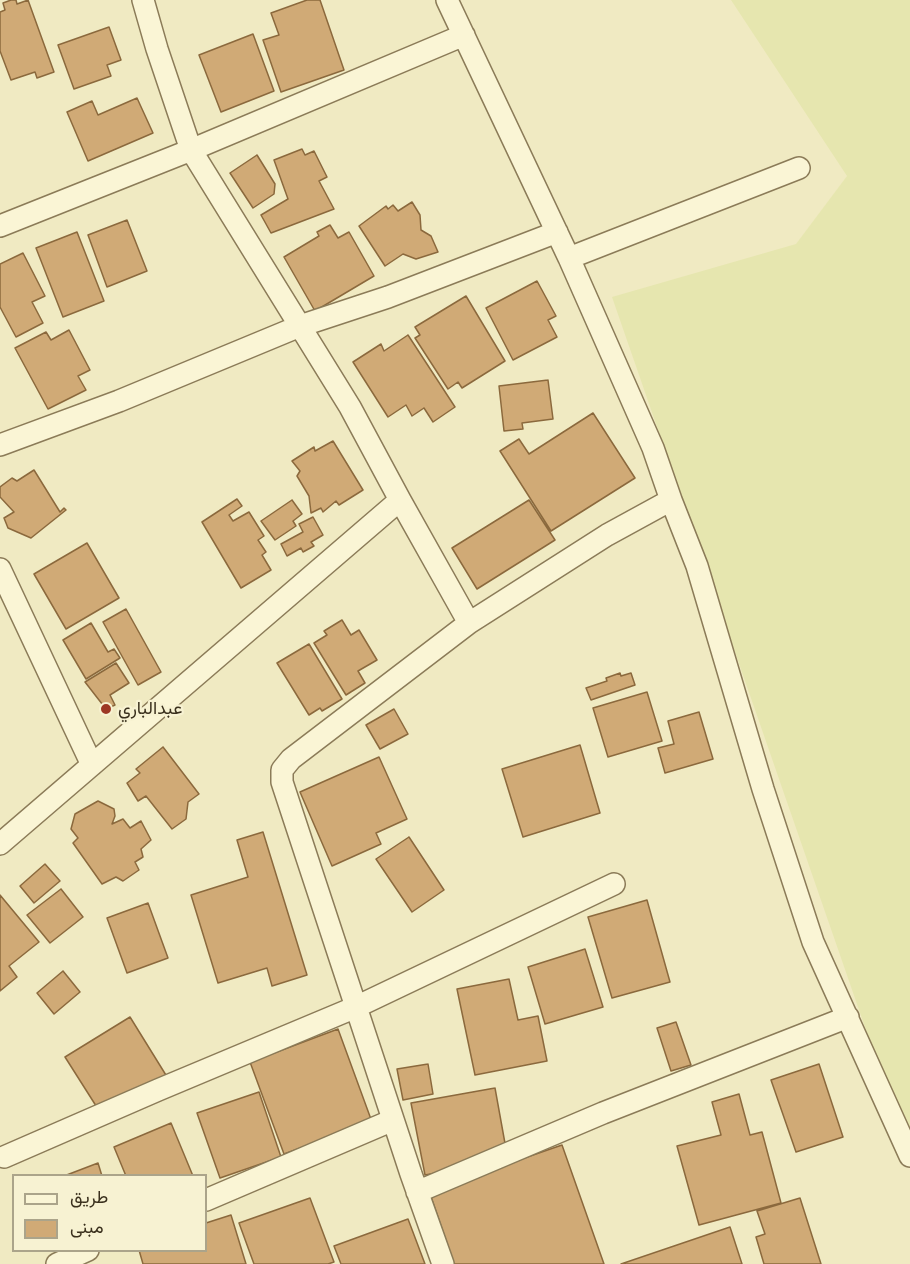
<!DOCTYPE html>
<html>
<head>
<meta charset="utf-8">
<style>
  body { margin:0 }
  #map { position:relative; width:910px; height:1264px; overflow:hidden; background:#f0eac2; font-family:Bitter,Vazirmatn,serif }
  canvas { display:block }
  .legend { position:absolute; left:12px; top:1174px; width:195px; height:78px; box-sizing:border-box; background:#f7f2d2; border:2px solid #aba48a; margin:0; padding:8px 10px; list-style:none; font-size:18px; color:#3a301d }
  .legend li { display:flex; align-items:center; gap:12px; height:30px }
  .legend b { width:30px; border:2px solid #aba48a }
</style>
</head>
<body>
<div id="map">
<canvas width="910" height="1264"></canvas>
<ul class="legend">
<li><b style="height:8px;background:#faf5d5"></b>طريق</li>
<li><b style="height:16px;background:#d0aa76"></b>مبنى</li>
</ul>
</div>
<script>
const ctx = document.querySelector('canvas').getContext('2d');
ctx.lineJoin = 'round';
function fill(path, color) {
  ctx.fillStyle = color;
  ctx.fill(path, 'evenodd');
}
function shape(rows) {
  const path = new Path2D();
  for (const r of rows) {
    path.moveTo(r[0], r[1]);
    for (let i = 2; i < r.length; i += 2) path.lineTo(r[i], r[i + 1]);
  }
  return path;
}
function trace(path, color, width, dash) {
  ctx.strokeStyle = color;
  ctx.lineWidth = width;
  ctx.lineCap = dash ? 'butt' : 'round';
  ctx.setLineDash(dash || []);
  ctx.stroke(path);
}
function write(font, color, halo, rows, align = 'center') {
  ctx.font = font + ' Bitter,Vazirmatn,serif';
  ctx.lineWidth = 4.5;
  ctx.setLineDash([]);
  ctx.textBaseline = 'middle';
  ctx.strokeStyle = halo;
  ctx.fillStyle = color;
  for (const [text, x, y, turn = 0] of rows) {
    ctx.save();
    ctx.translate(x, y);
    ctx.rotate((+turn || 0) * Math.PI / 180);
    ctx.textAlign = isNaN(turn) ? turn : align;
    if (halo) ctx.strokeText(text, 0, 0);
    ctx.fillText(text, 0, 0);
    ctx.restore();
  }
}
fill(shape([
  [731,0,910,0,910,1157,612,297,796,244,847,176]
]), '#e6e6af');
const building = shape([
  [11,0,16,0,17,4,28,0,54,72,37,78,35,72,11,80,0,51,0,12,5,10,3,3,11,0],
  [307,0,320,0,344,70,281,92,263,40,279,35,271,13,307,0],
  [109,27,121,60,107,65,111,76,74,89,58,45,109,27],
  [253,34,274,91,221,112,199,55,253,34],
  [137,98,153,133,88,161,67,112,92,101,98,115,137,98],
  [302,149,305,155,314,151,327,177,319,181,334,209,271,233,261,215,288,199,274,160,302,149],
  [257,155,275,184,274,194,253,208,230,173,257,155],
  [412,202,420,215,421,230,431,236,438,252,416,259,403,254,385,266,359,226,386,206,388,209,393,205,398,211,412,202],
  [127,220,147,271,107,287,88,235,127,220],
  [330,225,338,238,349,232,374,276,315,311,284,257,319,236,317,232,330,225],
  [77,232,104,301,63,317,36,248,77,232],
  [23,253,45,296,32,302,43,323,16,337,0,307,0,264,23,253],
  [537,281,556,316,548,320,557,337,513,360,486,308,537,281],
  [466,296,505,361,462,388,458,382,448,389,415,338,420,335,415,327,466,296],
  [69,330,90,370,78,376,86,390,48,409,15,348,46,332,51,340,69,330],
  [408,335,455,407,433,422,424,408,412,416,406,405,388,417,353,362,381,344,384,351,408,335],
  [548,380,553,419,522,423,523,429,504,431,499,386,548,380],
  [593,413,635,478,551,531,500,451,519,439,529,454,593,413],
  [333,441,363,490,339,505,336,501,323,512,321,508,311,513,309,496,297,476,300,471,292,461,314,447,315,451,333,441],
  [34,470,60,512,64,508,66,510,31,538,8,528,4,518,14,512,0,497,0,487,12,478,17,481,34,470],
  [237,499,242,506,229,515,233,521,249,512,264,536,258,540,266,552,262,555,271,570,241,588,202,522,237,499],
  [292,500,302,514,293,521,296,526,275,540,261,521,292,500],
  [529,500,555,540,477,589,452,548,529,500],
  [313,517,323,535,311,542,314,546,303,552,301,548,287,556,281,544,303,532,299,524,313,517],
  [87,543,119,598,66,629,34,574,87,543],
  [126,609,161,672,138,685,103,622,126,609],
  [342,620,351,635,359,630,377,660,358,671,365,683,346,695,314,643,327,635,324,631,342,620],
  [91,623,108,652,114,649,120,658,86,679,63,640,91,623],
  [309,644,342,699,322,711,320,708,309,715,277,663,309,644],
  [116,663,129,683,110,695,115,705,106,709,85,682,116,663],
  [620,673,621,676,631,673,635,685,591,700,586,688,607,681,606,678,620,673],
  [647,692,662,741,608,757,593,708,647,692],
  [394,709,408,734,380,749,366,725,394,709],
  [699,712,713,759,665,773,658,748,674,744,668,721,699,712],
  [580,745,600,813,523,837,502,769,580,745],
  [163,747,199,794,188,802,186,819,172,829,146,796,138,801,127,783,140,773,136,769,163,747],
  [379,757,407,819,376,833,381,844,332,866,300,792,379,757],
  [98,801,114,809,115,816,112,824,123,819,130,828,141,821,151,840,141,849,143,857,135,862,139,870,123,881,116,877,102,884,73,843,78,838,71,829,75,814,98,801],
  [263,832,307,975,272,986,267,968,218,983,191,895,248,877,237,840,263,832],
  [409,837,444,890,412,912,376,859,409,837],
  [45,864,60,881,34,903,20,886,45,864],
  [61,889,83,917,50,943,27,915,61,889],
  [0,895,39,942,9,966,17,977,0,991,0,895],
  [647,900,670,982,612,998,588,917,647,900],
  [148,903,168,958,127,973,107,918,148,903],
  [585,949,603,1007,545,1024,528,967,585,949],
  [63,971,80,992,54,1014,37,993,63,971],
  [509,979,518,1020,538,1016,547,1061,475,1075,457,989,509,979],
  [130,1017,169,1080,105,1120,65,1057,130,1017],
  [676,1022,691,1065,671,1071,657,1028,676,1022],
  [338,1029,372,1122,284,1154,250,1062,338,1029],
  [428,1064,433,1094,403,1100,397,1069,428,1064],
  [819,1064,843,1137,796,1152,771,1080,819,1064],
  [495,1088,508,1160,425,1175,411,1103,495,1088],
  [259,1092,281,1157,220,1178,197,1113,259,1092],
  [739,1094,750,1135,762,1132,781,1203,699,1225,677,1146,721,1135,712,1102,739,1094],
  [171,1123,193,1176,126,1176,114,1147,171,1123],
  [562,1145,604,1264,454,1264,429,1191,562,1145],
  [98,1163,102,1176,64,1176,98,1163],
  [310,1198,334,1262,328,1264,254,1264,239,1223,310,1198],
  [800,1198,821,1264,764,1264,756,1237,765,1234,757,1211,800,1198],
  [231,1215,246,1264,143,1264,139,1250,206,1250,206,1223,231,1215],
  [408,1219,425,1264,341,1264,334,1246,408,1219],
  [730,1227,742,1264,621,1264,730,1227]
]);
fill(building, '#d0aa76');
trace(building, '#8b693d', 1.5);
const minor = shape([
  [143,0,157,49,191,150,350,407,400,500,469,623],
  [0,226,191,150,464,35],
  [569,258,799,168],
  [0,445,119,401,300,326,388,297,557,232],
  [671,500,697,566,763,789,813,942,910,1156],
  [0,569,92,765],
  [0,844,400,500],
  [4,1157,158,1090,356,1007,614,884],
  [417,1192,603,1113,848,1017],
  [206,1200,393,1120],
  [57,1264,88,1250],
  [443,1264,411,1174,282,782,282,770,291,759,469,623,607,535,671,500,653,448,569,258,447,0]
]);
trace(minor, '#8b7b58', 24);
trace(minor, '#faf5d5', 21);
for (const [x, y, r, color] of [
  [106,709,6,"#9d3825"]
]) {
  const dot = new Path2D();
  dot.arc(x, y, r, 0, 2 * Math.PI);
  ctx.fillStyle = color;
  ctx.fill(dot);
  trace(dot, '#f7f2d2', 2);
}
write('18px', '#3a301d', '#f7f2d2', [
  ["عبدالباري",118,709]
], 'left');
</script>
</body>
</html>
